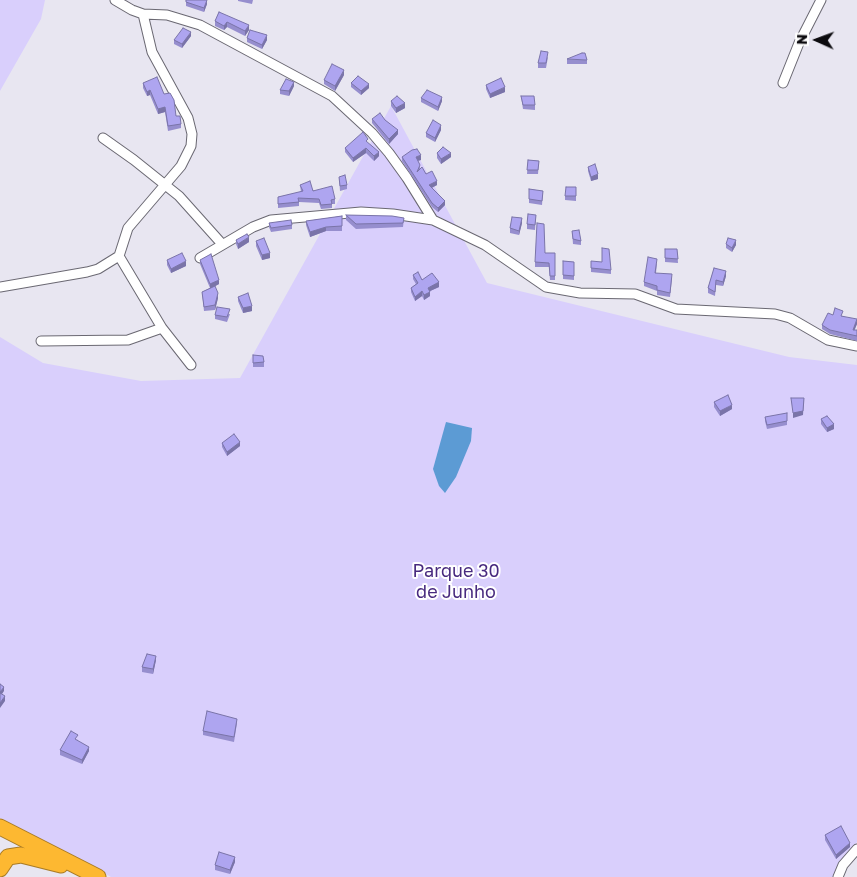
<!DOCTYPE html>
<html>
<head>
<meta charset="utf-8">
<style>
  body { margin:0 }
  #map { position:relative; width:857px; height:877px; overflow:hidden; background:#e8e6f1; font-family:"Golos Text",sans-serif }
  canvas { display:block }
  .north { position:absolute; left:792px; top:15px; width:50px; height:50px; -webkit-text-stroke:4px #fff; paint-order:stroke; rotate:272deg; font-size:14px; font-weight:700; line-height:20px; text-align:center; color:#0c0b0f }
  .north::after { content:''; display:block; margin:auto; width:18px; height:22px; background:#0c0b0f; clip-path:polygon(50% 0,100% 100%,50% 72%,0 100%) }
</style>
</head>
<body>
<div id="map">
<canvas width="857" height="877"></canvas>
<div class="north">N</div>
</div>
<script>
const ctx = document.querySelector('canvas').getContext('2d');
ctx.lineJoin = 'round';
function fill(path, color) {
  ctx.fillStyle = color;
  ctx.fill(path, 'evenodd');
}
function shape(rows) {
  const path = new Path2D();
  for (const r of rows) {
    path.moveTo(r[0], r[1]);
    for (let i = 2; i < r.length; i += 2) path.lineTo(r[i], r[i + 1]);
  }
  return path;
}
function trace(path, color, width, dash) {
  ctx.strokeStyle = color;
  ctx.lineWidth = width;
  ctx.lineCap = dash ? 'butt' : 'round';
  ctx.setLineDash(dash || []);
  ctx.stroke(path);
}
function write(font, color, halo, rows, align = 'center') {
  ctx.font = font + ' "Golos Text",sans-serif';
  ctx.lineWidth = 4;
  ctx.setLineDash([]);
  ctx.textBaseline = 'middle';
  ctx.strokeStyle = halo;
  ctx.fillStyle = color;
  for (const [text, x, y, turn = 0] of rows) {
    ctx.save();
    ctx.translate(x, y);
    ctx.rotate((+turn || 0) * Math.PI / 180);
    ctx.textAlign = isNaN(turn) ? turn : align;
    if (halo) ctx.strokeText(text, 0, 0);
    ctx.fillText(text, 0, 0);
    ctx.restore();
  }
}
fill(shape([
  [0,0,45,0,41,19,0,91],
  [391,106,487,283,789,357,857,365,857,842,838,864,833,877,111,877,0,818,0,337,43,363,141,381,240,378]
]), '#d9cffc');
fill(shape([
  [446,422,472,428,471,441,456,477,445,493,439,486,433,469]
]), '#5c9bd4');
const street = shape([
  [115,0,132,10,143,14,167,15,200,25,332,96,372,133,389,153,407,178,433,220],
  [143,14,152,52,188,118,192,134,191,146,181,166,128,228,119,256,162,328,191,365],
  [783,83,799,43,821,0],
  [103,138,134,160,179,196,222,244],
  [200,258,253,227,271,220,361,212,393,214,433,220,485,245,546,287,580,293,635,294,676,309,775,314,790,318,828,340,857,346],
  [0,287,87,272,98,269,119,256],
  [41,341,128,340,162,328],
  [838,877,843,865,857,849]
]);
const highway = shape([
  [0,827,98,877],
  [0,869,8,857,21,855,61,865]
]);
trace(street, '#6a6872', 11);
trace(highway, '#a97b25', 17);
trace(street, '#fff', 9);
trace(highway, '#fdb831', 15);
fill(shape([
  [238,0,253,0,252,4,238,1],
  [186,2,207,4,204,12,186,6],
  [219,12,249,30,245,36,227,27,224,30,215,26,215,21],
  [191,36,182,48,174,44,174,40],
  [247,38,267,40,262,49,247,42],
  [548,57,546,68,538,68,538,63],
  [567,59,587,60,587,64,567,64],
  [344,75,335,91,324,84,324,80],
  [143,83,164,94,176,116,181,124,181,128,168,131,165,112,158,114,150,95,147,96,143,88],
  [351,83,369,88,361,95,351,87],
  [486,85,505,92,490,98,486,89],
  [294,86,289,96,280,94,280,90],
  [521,96,535,105,535,110,523,109],
  [421,98,442,101,438,111,421,102],
  [391,101,405,108,396,113,391,106],
  [372,119,385,120,398,134,389,144,372,123],
  [441,130,435,142,426,137,426,133],
  [368,143,379,156,374,161,366,153,353,162,345,152,345,148],
  [437,153,451,157,441,164,437,158],
  [402,157,421,160,418,161,420,168,437,185,432,188,445,205,438,212,432,207,402,161],
  [528,160,539,161,538,174,527,174],
  [588,167,598,179,591,181,588,171],
  [339,177,347,185,347,189,340,191],
  [300,185,335,199,335,204,332,204,332,208,321,209,319,203,299,202,299,206,278,208,278,197,301,192],
  [576,187,576,201,565,200,565,196],
  [529,189,543,191,542,205,529,203],
  [346,215,404,218,403,227,356,229,346,220],
  [536,215,535,230,527,229,527,224],
  [342,216,342,231,326,231,310,237,306,225,306,221],
  [269,223,292,225,292,229,271,232,269,227],
  [522,223,519,235,510,233,510,228],
  [572,231,581,241,581,245,573,244],
  [236,240,249,242,238,249,236,244],
  [256,241,270,258,262,260,256,246],
  [726,244,736,245,732,252,726,248],
  [665,249,677,249,678,263,665,262],
  [555,253,555,280,550,280,549,267,535,267,535,262],
  [167,260,186,266,171,273,167,265],
  [200,260,219,284,215,286,218,298,215,310,204,311,202,292,210,288,200,264],
  [563,261,574,262,574,280,563,279],
  [591,261,611,270,611,274,591,272],
  [657,263,656,273,672,278,670,297,657,295,657,291,644,286,644,282],
  [714,268,726,276,723,286,716,285,715,296,708,293,708,288],
  [413,275,422,280,439,287,430,291,430,296,424,300,422,296,415,301,411,292,411,288,416,284,413,279],
  [238,297,252,311,243,313,238,301],
  [230,314,227,322,215,319,215,315],
  [833,315,843,316,857,324,854,330,857,330,857,341,830,334,822,329,822,325],
  [253,355,264,362,264,367,253,367],
  [714,402,732,409,720,416,714,407],
  [765,417,787,421,787,425,767,429,765,421],
  [821,419,834,429,827,432,821,424],
  [222,443,240,446,227,456,222,447],
  [156,660,153,674,142,672,142,667],
  [237,723,234,742,203,735,203,731],
  [78,739,77,740,89,751,82,764,60,755,60,750],
  [825,835,850,847,836,859,825,840],
  [235,862,230,874,215,870,215,865]
]), '#968ece');
fill(shape([
  [207,0,207,4,204,12,204,8],
  [227,22,227,27,224,30,224,26],
  [249,25,249,30,245,36,245,31],
  [191,32,191,36,182,48,182,44],
  [267,35,267,40,262,49,262,45],
  [344,70,344,75,335,91,335,86],
  [294,82,294,86,289,96,289,91],
  [369,84,369,88,361,95,361,91],
  [505,87,505,92,490,98,490,94],
  [150,90,150,95,147,96,147,92],
  [442,97,442,101,438,111,438,107],
  [405,103,405,108,396,113,396,108],
  [165,107,165,112,158,114,158,109],
  [441,125,441,130,435,142,435,138],
  [398,130,398,134,389,144,389,139],
  [366,148,366,153,353,162,353,158],
  [379,152,379,156,374,161,374,156],
  [451,153,451,157,441,164,441,159],
  [421,155,421,160,416,161,416,157],
  [598,174,598,179,591,181,591,177],
  [437,181,437,185,429,189,429,185],
  [445,201,445,205,438,212,438,208],
  [522,218,522,223,519,235,519,231],
  [326,227,326,231,310,237,310,232],
  [249,237,249,242,238,249,238,244],
  [736,240,736,245,732,252,732,248],
  [270,253,270,258,262,260,262,255],
  [186,261,186,266,171,273,171,269],
  [726,271,726,276,723,286,723,282],
  [219,280,219,284,210,289,210,284],
  [439,282,439,287,428,292,428,288],
  [422,291,422,296,415,301,415,297],
  [430,292,430,296,424,300,424,295],
  [218,293,218,298,215,310,215,305],
  [252,306,252,311,243,313,243,308],
  [857,319,857,324,853,334,853,330],
  [804,398,803,415,793,418,793,413],
  [732,405,732,409,720,416,720,411],
  [834,424,834,429,827,432,827,428],
  [240,442,240,446,227,456,227,452],
  [156,656,156,660,153,674,153,669],
  [4,687,4,691,0,697,0,692],
  [5,696,5,701,0,708,0,703],
  [89,747,89,751,82,764,82,760],
  [850,843,850,847,836,859,836,855],
  [235,857,235,862,230,874,230,870]
]), '#7a74a8');
const building = shape([
  [186,0,207,0,204,8,186,2,186,0],
  [219,12,249,25,245,31,227,22,224,26,215,21,219,12],
  [183,28,191,32,182,44,174,40,183,28],
  [250,30,267,35,262,45,247,38,250,30],
  [541,51,548,52,546,63,538,63,541,51],
  [582,53,585,53,587,60,567,59,582,53],
  [332,64,344,70,335,86,324,80,332,64],
  [358,76,369,84,361,91,351,83,358,76],
  [157,77,164,94,170,93,174,100,176,116,180,116,181,124,168,126,165,107,158,109,150,90,147,92,143,83,157,77],
  [501,78,505,87,490,94,486,85,501,78],
  [286,79,294,82,289,91,280,90,286,79],
  [427,90,442,97,438,107,421,98,427,90],
  [397,96,405,103,396,108,391,101,397,96],
  [521,96,534,96,535,105,523,105,521,96],
  [380,113,385,120,398,130,389,139,372,119,380,113],
  [433,120,441,125,435,138,426,133,433,120],
  [363,132,368,139,366,141,379,152,374,156,366,148,353,158,345,148,363,132],
  [443,147,451,153,441,159,437,153,443,147],
  [417,149,421,155,416,157,420,165,417,172,422,167,426,174,432,171,437,181,429,185,445,201,438,208,432,203,402,157,412,150,417,149],
  [528,160,539,161,538,170,527,170,528,160],
  [595,164,598,174,591,177,588,167,595,164],
  [345,175,347,185,340,186,339,177,345,175],
  [310,181,313,191,332,186,335,199,331,200,332,204,321,205,319,199,298,198,299,202,278,204,278,197,303,191,300,185,310,181],
  [566,187,576,187,576,196,565,196,566,187],
  [529,189,543,191,542,201,529,199,529,189],
  [528,214,536,215,535,225,527,224,528,214],
  [346,215,392,216,404,218,403,223,356,224,346,215],
  [342,216,342,226,326,227,310,232,306,221,342,216],
  [512,217,522,218,519,231,510,228,512,217],
  [291,220,292,225,271,228,269,223,291,220],
  [537,223,544,224,545,253,555,253,555,276,550,276,549,263,535,262,537,223],
  [579,230,581,241,573,239,572,231,579,230],
  [247,234,249,237,238,244,236,240,247,234],
  [264,238,270,253,262,255,256,241,264,238],
  [728,238,736,240,732,248,726,244,728,238],
  [602,248,609,249,611,270,591,268,591,261,602,262,602,248],
  [665,249,677,249,678,259,665,258,665,249],
  [182,253,186,261,171,269,167,260,182,253],
  [211,254,219,280,210,284,200,260,211,254],
  [648,257,657,259,655,273,672,274,670,293,657,290,657,286,644,282,648,257],
  [563,261,574,262,574,276,563,275,563,261],
  [714,268,726,271,723,282,716,280,715,292,708,288,714,268],
  [418,272,422,280,432,273,439,282,428,288,430,292,424,295,422,291,415,297,411,288,418,283,413,275,418,272],
  [215,286,218,293,215,305,204,307,202,292,215,286],
  [248,293,252,306,243,308,238,297,248,293],
  [217,307,230,309,227,317,215,315,217,307],
  [835,308,843,311,841,316,857,319,853,330,857,330,857,336,830,330,822,325,828,313,833,315,835,308],
  [253,355,263,356,264,362,253,363,253,355],
  [728,395,732,405,720,411,714,402,728,395],
  [791,398,804,398,803,411,793,413,791,398],
  [787,413,787,421,767,425,765,417,787,413],
  [827,416,834,424,827,428,821,419,827,416],
  [234,434,240,442,227,452,222,443,234,434],
  [147,654,156,656,153,669,142,667,147,654],
  [0,684,4,687,0,692,0,684],
  [0,693,5,696,0,703,0,693],
  [207,711,237,719,234,737,203,731,207,711],
  [71,731,78,735,75,739,89,747,82,760,60,750,71,731],
  [841,826,850,843,836,855,825,835,841,826],
  [219,852,235,857,230,870,215,865,219,852]
]);
fill(building, '#aea5f0');
trace(building, '#7a74a8', 1);
write('18px', '#482a7f', '#fff', [
  ["Parque 30",456,571],
  ["de Junho",456,592]
]);
</script>
</body>
</html>
